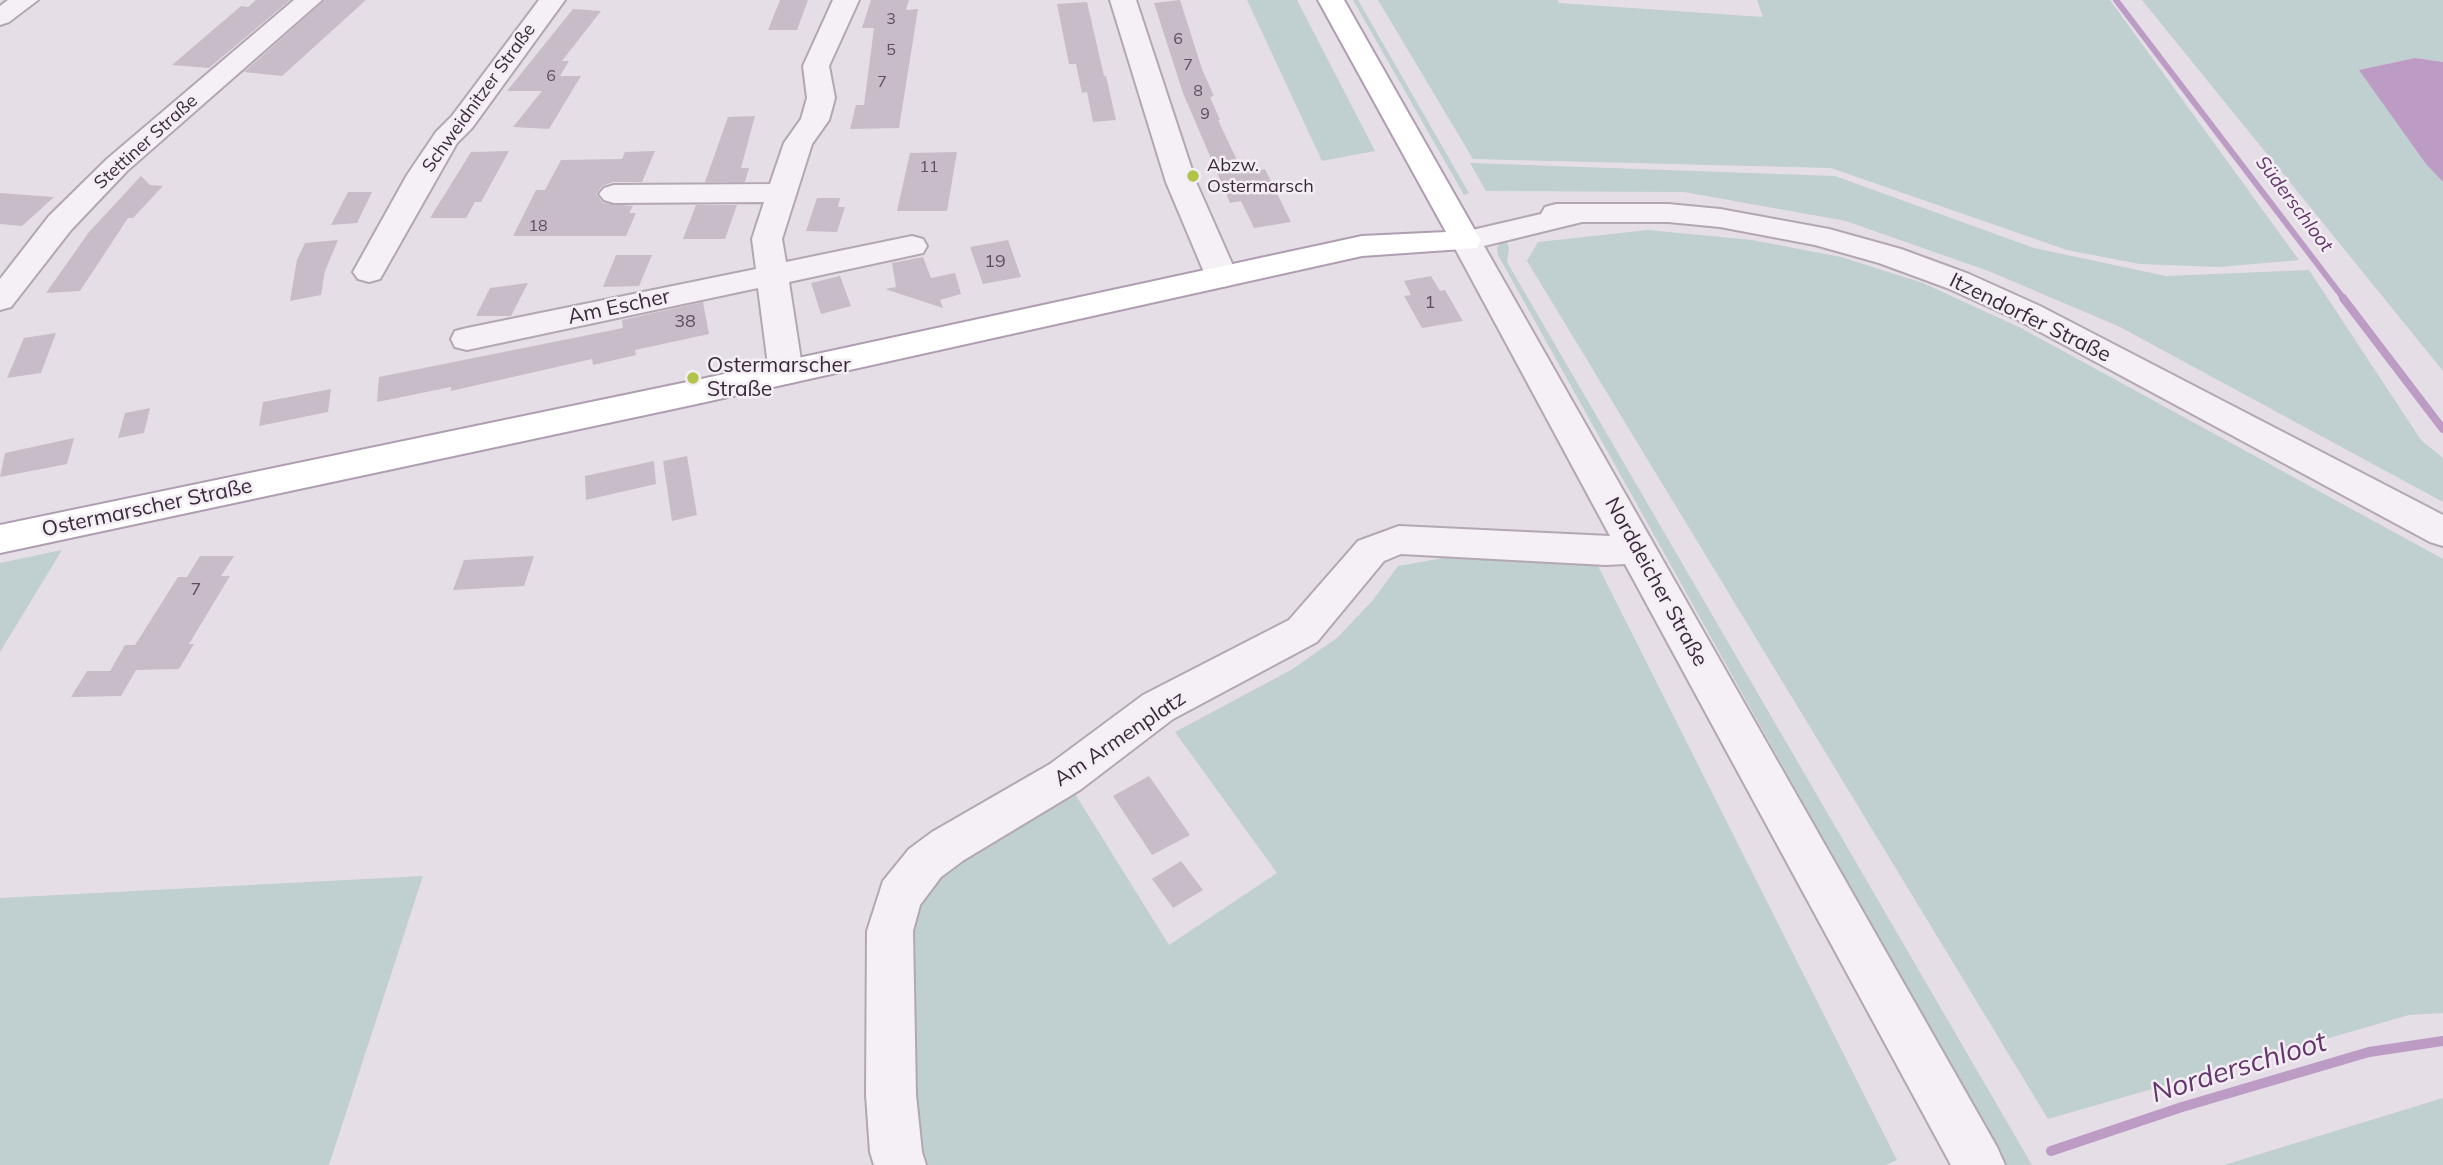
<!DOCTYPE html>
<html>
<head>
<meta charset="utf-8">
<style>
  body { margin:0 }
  canvas { display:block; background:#e5dee6 }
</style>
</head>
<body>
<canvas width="2443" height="1165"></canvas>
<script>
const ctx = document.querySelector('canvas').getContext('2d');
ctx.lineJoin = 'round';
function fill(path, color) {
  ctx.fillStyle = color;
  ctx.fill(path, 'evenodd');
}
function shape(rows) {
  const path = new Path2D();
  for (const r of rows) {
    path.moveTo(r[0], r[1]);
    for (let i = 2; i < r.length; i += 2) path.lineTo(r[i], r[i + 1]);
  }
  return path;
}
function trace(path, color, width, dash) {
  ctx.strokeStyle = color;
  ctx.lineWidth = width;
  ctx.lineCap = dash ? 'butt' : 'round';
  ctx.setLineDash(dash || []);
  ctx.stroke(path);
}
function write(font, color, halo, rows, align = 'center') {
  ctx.font = font + ' Mulish,sans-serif';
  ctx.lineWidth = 5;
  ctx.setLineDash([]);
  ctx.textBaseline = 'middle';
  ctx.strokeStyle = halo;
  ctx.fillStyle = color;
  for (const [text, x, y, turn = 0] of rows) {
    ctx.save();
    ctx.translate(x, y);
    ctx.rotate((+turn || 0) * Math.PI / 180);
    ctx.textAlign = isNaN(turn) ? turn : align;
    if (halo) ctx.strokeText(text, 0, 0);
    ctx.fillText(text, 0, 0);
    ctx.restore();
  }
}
fill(shape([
  [1247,0,1297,0,1375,151,1322,161],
  [1353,0,1358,0,1469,193,1464,195],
  [1378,0,1558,0,1559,3,1763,17,1757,0,2110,0,2299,260,2219,267,2140,264,2067,250,1831,168,1473,159],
  [2142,0,2443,0,2443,62,2415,58,2360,70,2426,164,2443,182,2443,371],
  [1470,163,1835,176,2034,248,2166,276,2309,270,2421,440,2443,458,2443,502,2120,327,1991,272,1846,221,1684,192,1486,191],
  [1648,230,1752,240,1841,257,1923,283,2021,328,2443,559,2443,1013,2409,1015,2048,1119,1527,261,1538,242],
  [1506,240,1509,248,1507,262,2032,1165,2006,1165,1967,1097,1498,255,1497,248,1501,241],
  [62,550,0,652,0,563],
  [1454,556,1597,564,1897,1160,1886,1165,919,1165,902,931,922,889,952,863,1072,789,1169,945,1277,873,1175,732,1291,670,1337,638,1373,600,1398,566],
  [423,876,329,1165,0,1165,0,898],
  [2443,1098,2443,1165,2224,1165]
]), '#c0cfd0');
fill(shape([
  [2415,58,2443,62,2443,182,2426,164,2359,70]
]), '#bc9bc4');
trace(shape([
  [2116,0,2344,299]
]), '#bc9bc4', 6);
trace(shape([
  [2343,298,2443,429]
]), '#bc9bc4', 8);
trace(shape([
  [2051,1151,2182,1107,2369,1052,2443,1041]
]), '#bc9bc4', 10);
fill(shape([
  [256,0,290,0,209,68,172,65,241,6,248,7],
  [325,0,366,0,282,76,244,72],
  [780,0,808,0,797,30,768,30],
  [871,0,909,0,906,10,918,9,899,128,850,129,856,105,864,105,874,28,862,28],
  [1180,0,1202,69,1214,96,1210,97,1220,120,1218,120,1243,173,1265,169,1291,222,1254,228,1241,201,1230,203,1183,93,1155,6,1154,3],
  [1087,2,1104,76,1106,76,1116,120,1093,122,1087,92,1082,93,1076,64,1069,64,1057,4],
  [573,9,601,11,562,61,569,61,560,76,581,76,549,129,513,127,542,91,507,91],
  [755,116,741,168,749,168,745,182,705,182,728,117],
  [509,151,481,202,475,202,466,218,430,218,471,152],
  [655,151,642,182,613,182,602,186,596,194,603,203,633,206,629,213,636,213,626,236,513,236,536,190,545,190,561,160,622,159,625,152],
  [957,152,947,211,897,211,910,153],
  [141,176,150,185,163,186,133,218,128,218,80,291,46,293,89,232],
  [348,192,372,192,357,223,331,225],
  [0,193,54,197,22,226,0,224],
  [817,198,840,198,838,207,845,207,837,232,806,231],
  [696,205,737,205,725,239,683,239],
  [338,240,325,271,321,295,290,301,297,260,305,243],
  [1008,240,1021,277,983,284,970,247],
  [616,255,652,255,639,286,603,287],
  [923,257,931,278,955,273,961,294,940,300,943,308,885,289,896,287,892,263],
  [840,276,851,306,821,314,811,283],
  [1431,276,1440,291,1445,290,1463,321,1422,328,1404,296,1411,295,1404,281],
  [528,283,511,316,476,316,490,288],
  [703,302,709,334,635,350,636,355,593,365,592,359,451,391,451,387,377,402,379,377,623,328,622,320],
  [56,333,41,373,7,378,24,338],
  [331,389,328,412,259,426,263,402],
  [150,408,144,433,118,438,125,413],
  [74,438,67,464,0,477,5,453],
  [687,456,697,515,672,521,663,461],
  [654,461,656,484,586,500,585,476],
  [200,556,234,556,221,576,230,576,189,644,194,644,179,669,136,670,121,696,71,697,87,671,110,671,125,645,135,645,178,577,187,577],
  [534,556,524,586,453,590,464,560],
  [1149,776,1190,835,1152,855,1113,796],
  [1181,861,1203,890,1173,908,1152,879]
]), '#c8bcc9');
const minor = shape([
  [8,0,38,0,9,22,0,25,0,6,8,0],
  [294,0,322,0,127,171,71,230,11,307,0,310,0,279,49,216,107,159,294,0],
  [539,0,565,0,472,128,457,143,380,279,369,282,358,279,353,272,407,175,436,132,452,116,539,0],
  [833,0,859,0,829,66,835,98,829,120,812,144,782,239,786,262,912,236,923,239,927,246,923,253,789,282,803,373,798,381,786,384,774,381,769,373,758,288,467,350,455,347,451,339,455,331,467,328,756,269,752,239,764,202,614,203,604,200,599,194,604,188,614,185,770,184,784,143,801,119,807,98,803,66,833,0],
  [1110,0,1136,0,1196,182,1238,277,1233,284,1222,287,1211,284,1206,277,1166,182,1110,0],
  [1556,204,1668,204,1720,209,1829,229,1901,249,1969,274,2040,306,2443,515,2443,546,2430,542,2018,320,1947,288,1879,263,1815,245,1720,227,1668,222,1582,222,1484,246,1997,1147,2005,1165,1951,1165,1625,564,1606,565,1401,554,1384,561,1317,642,1173,719,1080,790,964,860,941,877,920,905,913,931,916,1095,922,1152,926,1165,874,1165,870,1152,866,1095,867,931,883,881,909,849,932,832,1050,764,1143,695,1289,620,1358,541,1399,526,1610,536,1451,241,1455,234,1541,214,1545,207,1556,204]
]);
const major = shape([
  [1318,0,1344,0,1481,241,1477,248,1362,256,692,405,0,553,0,525,692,381,1362,236,1446,232,1318,0]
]);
trace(minor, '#b2a7b3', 4);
trace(major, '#af9eb1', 4);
fill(minor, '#f5f0f5');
fill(major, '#fff');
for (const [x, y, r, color] of [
  [1193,176,7,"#b1c34b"],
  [693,378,7,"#b1c34b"]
]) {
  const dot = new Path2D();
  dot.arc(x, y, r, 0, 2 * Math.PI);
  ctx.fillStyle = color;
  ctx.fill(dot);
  trace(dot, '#f3edf4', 2.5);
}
write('16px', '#5e4d5f', null, [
  ["3",891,19],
  ["6",1178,39],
  ["5",891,50],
  ["7",1188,65],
  ["6",551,76],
  ["7",882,82],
  ["8",1198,91],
  ["9",1205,114],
  ["11",929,167],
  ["18",538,226]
]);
write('18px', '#3a283c', '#f3edf4', [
  ["Schweidnitzer Straße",479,98,-54],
  ["Stettiner Straße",146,142,-42]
]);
write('18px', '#3a283c', '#f3edf4', [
  ["Abzw.",1207,166],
  ["Ostermarsch",1207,187]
], 'left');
write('18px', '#5e4d5f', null, [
  ["19",995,262],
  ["1",1430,303],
  ["38",685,322],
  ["7",196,590]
]);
write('italic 19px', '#64366c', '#f3edf4', [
  ["Süderschloot",2294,204,53]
]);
write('21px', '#3a283c', '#f3edf4', [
  ["Am Escher",619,307,-12],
  ["Itzendorfer Straße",2030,318,26],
  ["Ostermarscher Straße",147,508,-12],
  ["Norddeicher Straße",1656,582,61],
  ["Am Armenplatz",1120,739,-34]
]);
write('21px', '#3a283c', '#f3edf4', [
  ["Ostermarscher",707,366],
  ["Straße",707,390]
], 'left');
write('italic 28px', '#64366c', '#f3edf4', [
  ["Norderschloot",2239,1068,-17]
]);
</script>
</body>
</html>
